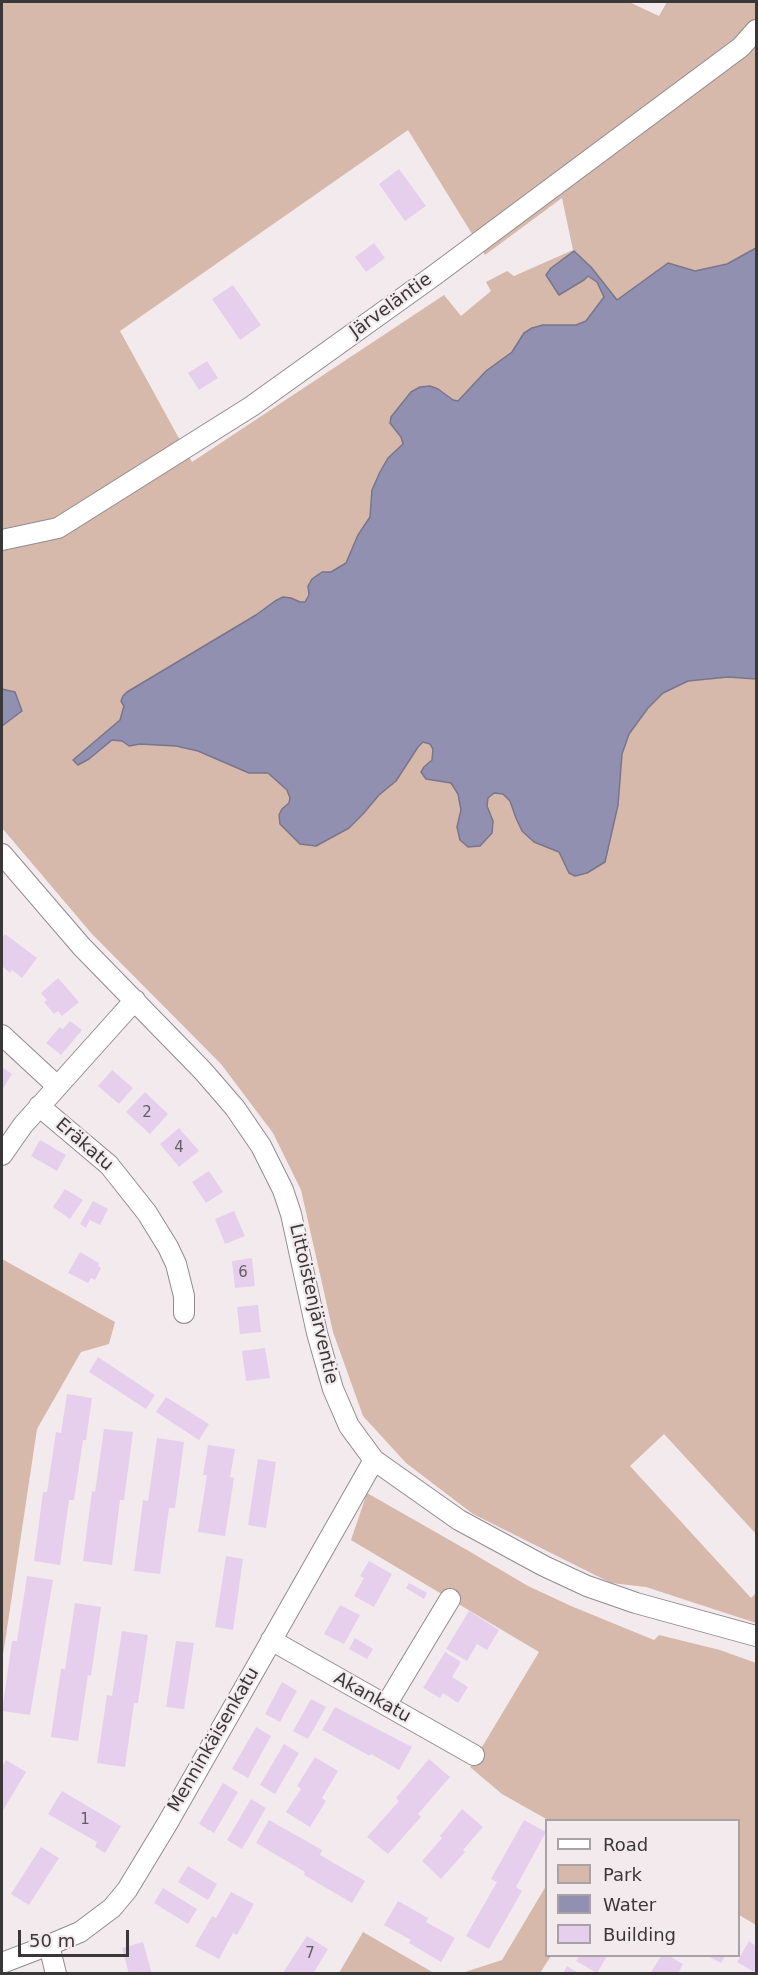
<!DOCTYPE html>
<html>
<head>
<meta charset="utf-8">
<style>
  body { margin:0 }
  #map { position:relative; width:758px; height:1975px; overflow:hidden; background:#f3eaee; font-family:"DejaVu Sans",sans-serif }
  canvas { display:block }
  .frame { position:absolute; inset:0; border:3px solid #3a3738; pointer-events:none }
  .legend { position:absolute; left:545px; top:1819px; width:195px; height:138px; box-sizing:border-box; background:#f3eaee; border:2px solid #a9a2a5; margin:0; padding:8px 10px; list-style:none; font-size:18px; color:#3a3738 }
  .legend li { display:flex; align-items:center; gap:12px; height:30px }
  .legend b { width:30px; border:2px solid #a9a2a5 }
  .scale { position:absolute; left:18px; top:1930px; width:111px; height:27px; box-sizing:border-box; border:3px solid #3a3738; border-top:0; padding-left:8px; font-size:18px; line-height:21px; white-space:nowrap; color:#3a3738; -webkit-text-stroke:4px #f3eaee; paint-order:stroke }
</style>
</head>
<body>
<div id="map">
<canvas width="758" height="1975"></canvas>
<div class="frame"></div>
<ul class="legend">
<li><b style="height:8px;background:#fff"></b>Road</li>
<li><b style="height:16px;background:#d6b9ab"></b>Park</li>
<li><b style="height:16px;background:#9290b0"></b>Water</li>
<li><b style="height:16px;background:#e5cfed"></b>Building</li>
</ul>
<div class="scale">50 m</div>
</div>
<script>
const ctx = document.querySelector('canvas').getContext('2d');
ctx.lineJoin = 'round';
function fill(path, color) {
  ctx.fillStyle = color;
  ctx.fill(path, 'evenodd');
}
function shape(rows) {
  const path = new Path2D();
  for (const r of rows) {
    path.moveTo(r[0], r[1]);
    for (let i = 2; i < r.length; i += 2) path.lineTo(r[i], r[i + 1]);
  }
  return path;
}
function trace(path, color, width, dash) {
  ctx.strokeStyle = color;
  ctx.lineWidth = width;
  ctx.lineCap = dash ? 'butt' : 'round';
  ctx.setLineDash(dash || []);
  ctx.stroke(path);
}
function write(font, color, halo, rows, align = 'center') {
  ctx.font = font + ' "DejaVu Sans",sans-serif';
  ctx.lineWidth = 4.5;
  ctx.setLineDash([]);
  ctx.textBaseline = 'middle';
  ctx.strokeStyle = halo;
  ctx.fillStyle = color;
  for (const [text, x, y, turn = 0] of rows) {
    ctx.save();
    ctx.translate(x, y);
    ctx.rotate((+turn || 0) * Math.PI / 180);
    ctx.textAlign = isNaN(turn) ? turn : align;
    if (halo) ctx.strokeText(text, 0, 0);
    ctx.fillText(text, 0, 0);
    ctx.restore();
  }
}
fill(shape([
  [2,2,629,2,659,16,667,2,756,2,756,1534,664,1434,630,1466,751,1598,756,1593,756,1623,646,1587,611,1583,473,1514,406,1463,363,1416,333,1332,301,1190,273,1133,221,1064,92,934,2,828,2,726,3,723,2,715],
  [408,130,485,255,562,198,573,250,514,276,507,271,486,282,491,291,461,316,444,295,192,462,120,331],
  [2,1259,115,1322,109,1344,81,1352,37,1429,2,1662],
  [367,1493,467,1550,528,1586,571,1606,654,1640,659,1635,720,1650,756,1663,756,1925,739,1915,738,1820,548,1820,502,1794,470,1767,539,1652,351,1540],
  [546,1886,546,1956,551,1956,540,1973,462,1973,502,1960],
  [363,1932,434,1973,339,1973]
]), '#d6b9ab');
const water = shape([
  [756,248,756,679,728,677,688,681,663,693,648,708,629,734,622,754,618,805,605,862,587,873,575,876,569,873,559,852,534,842,522,831,516,818,510,801,503,794,494,793,488,798,487,806,493,821,492,833,480,846,468,847,460,840,457,827,461,810,458,794,451,783,426,779,421,772,424,767,432,760,433,749,430,744,423,742,418,747,396,781,379,795,363,814,349,828,316,846,300,844,280,824,279,815,282,809,289,803,290,798,287,790,268,773,249,773,198,751,176,746,140,744,129,746,122,741,112,740,89,759,78,765,73,760,120,720,124,706,121,701,123,696,127,692,256,615,275,601,283,597,291,598,300,602,305,602,309,595,308,586,312,579,322,572,331,572,346,563,358,535,370,517,372,490,380,472,388,458,403,444,401,437,390,423,391,417,411,392,420,387,430,386,438,389,453,400,458,401,486,371,512,352,524,333,532,328,543,325,576,325,586,321,604,297,597,282,588,276,584,280,559,295,546,275,551,268,574,251,591,267,617,300,668,263,695,271,727,264,756,248],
  [2,689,15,692,22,711,2,726,2,689]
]);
fill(water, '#9290b0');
trace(water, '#78758c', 1.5);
fill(shape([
  [399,169,426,206,405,221,379,184],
  [374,243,385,258,366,272,355,257],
  [233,285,261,325,240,340,212,299],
  [207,361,218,378,199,390,188,373],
  [5,934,37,958,22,978,12,970,10,973,2,966,2,938],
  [58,978,79,1002,62,1016,58,1011,54,1014,44,1002,47,1000,41,993],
  [70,1021,82,1030,61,1055,46,1043,60,1027,63,1029],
  [2,1067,12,1074,2,1090],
  [112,1070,133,1088,119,1104,98,1086],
  [145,1092,168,1114,150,1134,126,1112],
  [179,1128,199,1151,179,1167,160,1144],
  [40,1140,66,1155,57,1171,31,1156],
  [209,1171,223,1192,206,1203,192,1182],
  [65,1189,83,1200,70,1219,53,1207],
  [93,1201,108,1209,100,1225,90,1220,86,1228,80,1224],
  [234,1211,245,1236,225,1244,215,1219],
  [80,1252,99,1263,98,1266,101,1268,95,1280,91,1278,88,1283,68,1273],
  [252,1258,255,1286,235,1288,232,1261],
  [258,1305,261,1332,240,1334,237,1307],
  [265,1348,270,1378,246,1381,242,1351],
  [98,1357,155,1395,146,1409,89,1372],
  [67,1394,92,1398,86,1440,83,1440,74,1500,69,1500,60,1565,34,1561,43,1492,47,1492,56,1432,61,1433],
  [166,1397,209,1424,199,1440,156,1412],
  [104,1429,133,1432,124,1500,120,1500,112,1565,83,1561,92,1491,95,1492],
  [157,1438,184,1442,175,1508,169,1508,160,1574,134,1571,143,1500,148,1501],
  [208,1445,235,1449,230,1477,234,1478,225,1536,198,1532,207,1475,203,1475],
  [258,1459,276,1462,266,1528,248,1525],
  [226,1556,243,1559,233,1630,215,1627],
  [369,1561,392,1574,374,1607,354,1596,364,1578,360,1576],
  [27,1576,53,1580,30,1715,2,1711,12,1641,17,1641],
  [409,1583,427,1593,424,1599,406,1588],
  [75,1603,101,1607,91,1676,88,1675,78,1741,51,1737,61,1669,65,1669],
  [340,1605,360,1615,344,1644,324,1634],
  [469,1611,499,1630,487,1650,477,1644,467,1661,446,1649],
  [122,1631,148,1635,138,1703,134,1703,125,1767,97,1763,107,1695,112,1696],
  [355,1638,373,1649,367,1659,349,1649],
  [176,1641,194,1643,184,1709,166,1707],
  [445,1652,461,1662,452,1677,468,1687,458,1703,443,1693,440,1698,423,1688],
  [282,1682,297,1691,280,1722,265,1714],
  [311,1699,326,1707,308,1739,293,1731],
  [335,1707,412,1747,399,1770,371,1754,370,1756,322,1730],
  [256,1727,271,1736,248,1778,232,1769],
  [284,1744,299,1753,275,1794,260,1785],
  [315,1757,338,1771,322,1798,326,1801,310,1827,286,1812,301,1789,297,1786],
  [429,1759,450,1777,418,1814,421,1817,388,1854,367,1837,399,1801,396,1798],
  [6,1760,26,1772,2,1812,2,1767],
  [223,1783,238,1792,214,1833,199,1824],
  [62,1791,121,1826,105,1853,95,1847,97,1842,48,1814],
  [251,1799,266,1808,242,1849,227,1840],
  [462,1809,483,1827,463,1850,465,1852,441,1879,422,1861,442,1838,440,1836],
  [269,1820,322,1850,320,1855,365,1881,352,1903,304,1875,305,1872,256,1843],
  [524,1820,546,1832,516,1887,522,1891,489,1949,466,1936,497,1882,491,1879],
  [41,1847,59,1858,29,1905,11,1894],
  [188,1866,217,1884,208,1900,178,1882],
  [163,1888,197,1909,188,1924,154,1903],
  [231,1892,254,1904,237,1935,233,1933,219,1959,195,1946,212,1916,216,1918],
  [398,1901,428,1918,426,1922,455,1938,441,1962,409,1943,411,1940,384,1925],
  [307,1936,328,1949,313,1974,282,1974],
  [749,1941,756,1946,756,1973,737,1962],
  [143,1942,152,1974,129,1974,122,1948],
  [579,1956,607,1956,597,1973,576,1961],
  [661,1956,669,1956,683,1964,678,1974,650,1974],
  [708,1956,725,1956,721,1963],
  [567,1966,580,1974,563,1974]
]), '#e5cfed');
const minor = shape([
  [2,540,58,528,252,406,436,274,741,47,756,30],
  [2,854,82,947,203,1071,235,1108,261,1146,283,1190,291,1214,317,1333,333,1389,349,1426,374,1460,459,1520,544,1566,587,1586,636,1603,756,1636],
  [2,1035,57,1086],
  [39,1106,109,1165,147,1213,168,1247,176,1264,184,1296,184,1313],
  [2,1155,23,1125,135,1000],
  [271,1640,474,1755],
  [386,1705,450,1599],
  [49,1945,56,1974],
  [2,1963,49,1945,80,1932,112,1908,127,1890,167,1824,374,1460]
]);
trace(minor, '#938a8e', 22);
trace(minor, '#fff', 20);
write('15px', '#655d65', null, [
  ["2",147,1113],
  ["4",179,1148],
  ["6",243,1273],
  ["1",85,1820],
  ["7",310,1954]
]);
write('18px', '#3a3738', '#f3eaee', [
  ["Järveläntie",391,306,-36],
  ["Eräkatu",84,1145,41],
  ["Littoistenjärventie",313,1304,77],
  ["Akankatu",372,1698,29],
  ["Menninkäisenkatu",214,1740,-60]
]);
</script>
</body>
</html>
